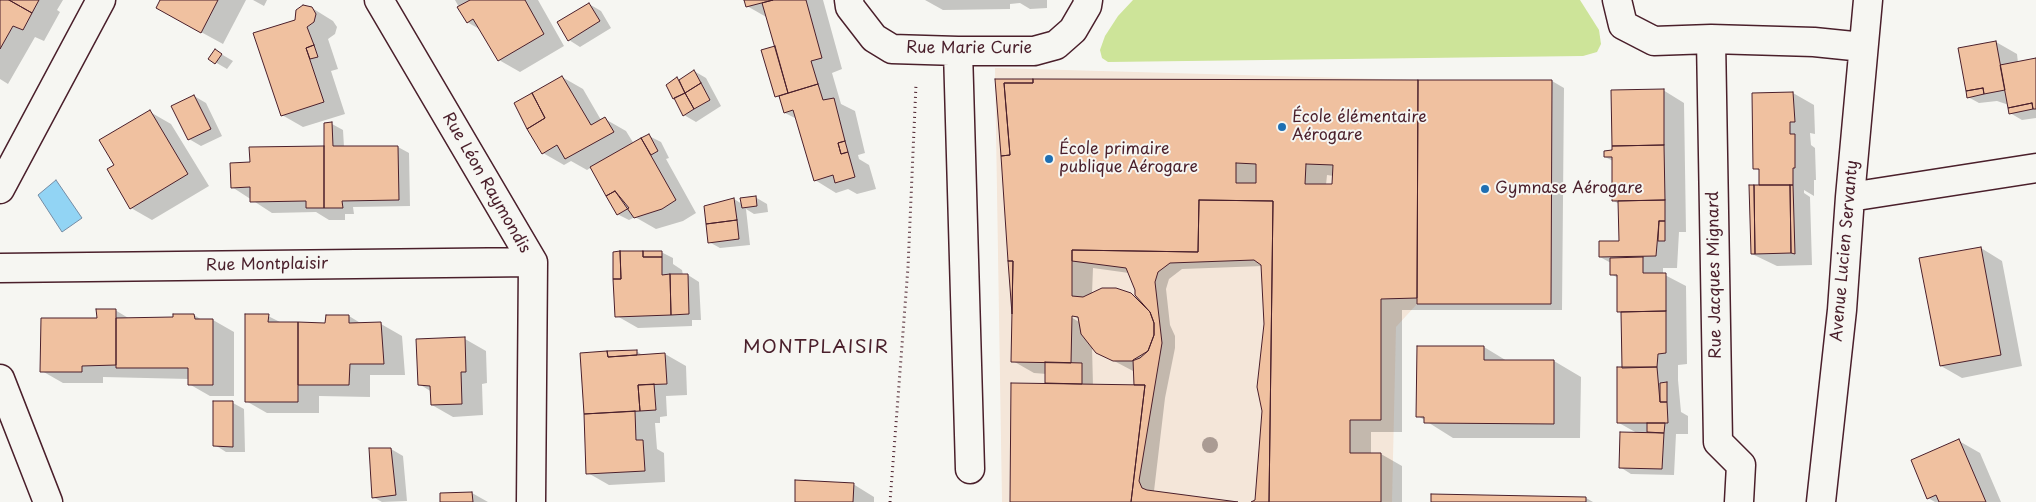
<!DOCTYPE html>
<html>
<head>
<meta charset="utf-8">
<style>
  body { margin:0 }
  canvas { display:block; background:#f6f6f2 }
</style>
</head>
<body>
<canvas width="2036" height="502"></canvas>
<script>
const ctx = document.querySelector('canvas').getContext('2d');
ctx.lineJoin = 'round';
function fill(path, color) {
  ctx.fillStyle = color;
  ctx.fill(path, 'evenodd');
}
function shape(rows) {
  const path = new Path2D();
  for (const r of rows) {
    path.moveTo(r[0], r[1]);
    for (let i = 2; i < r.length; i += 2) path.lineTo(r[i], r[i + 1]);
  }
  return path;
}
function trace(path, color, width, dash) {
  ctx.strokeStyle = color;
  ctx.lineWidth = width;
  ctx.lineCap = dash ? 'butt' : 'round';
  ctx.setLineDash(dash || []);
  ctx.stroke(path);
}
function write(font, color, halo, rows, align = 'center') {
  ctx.font = font + ' "Playpen Sans",sans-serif';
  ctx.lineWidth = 4;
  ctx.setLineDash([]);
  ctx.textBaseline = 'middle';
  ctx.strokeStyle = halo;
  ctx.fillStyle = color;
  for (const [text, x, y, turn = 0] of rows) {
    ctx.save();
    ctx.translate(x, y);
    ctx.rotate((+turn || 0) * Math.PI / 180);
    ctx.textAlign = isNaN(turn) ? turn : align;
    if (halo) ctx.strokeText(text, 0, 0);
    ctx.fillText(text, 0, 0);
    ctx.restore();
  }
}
fill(shape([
  [995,68,1418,80,1417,304,1396,327,1392,502,1002,502]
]), '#f4e6d9');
fill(shape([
  [1133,0,1580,0,1599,30,1601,44,1597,52,1583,56,1108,62,1102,58,1100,50,1105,36,1118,16]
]), '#cde499');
const water = shape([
  [56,180,82,218,62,232,38,195,56,180]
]);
fill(water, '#92d4f4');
trace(water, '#758ca4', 1);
fill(shape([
  [0,0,63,0,57,10,60,12,44,41,35,37,8,84,0,79],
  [162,0,246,0,223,44,179,20],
  [253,0,267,0,264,6],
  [455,0,538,0,564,46,520,72,499,60,481,30,467,22],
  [745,0,823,0,842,69,832,73,841,104,855,111,865,153,858,155,859,159,869,165,876,189,857,194,848,189,836,193,815,180,797,119,785,113,781,98,776,96,776,47,768,18,747,6],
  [925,0,1047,0,1047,8,1030,9,1020,3,1010,4,1010,9,943,10],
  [589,4,601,11,611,28,580,47,569,40],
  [312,8,333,21,337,27,335,34,328,39,338,69,331,71,345,114,303,127,282,115,296,20],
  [1996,42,2017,54,2018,63,2036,59,2036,118,2022,120,2010,113,2009,105,1997,101,1979,103,1968,97],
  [216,51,233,61,227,69,215,62],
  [694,71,706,78,721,106,696,122,684,115,677,79,681,81],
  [562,77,583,89,601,120,605,119,626,131,634,144,649,136,661,142,669,158,666,159,696,213,683,221,656,229,635,217,629,220,617,214,592,167,587,170,571,161,564,165,543,153],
  [996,80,1552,81,1564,88,1562,310,1402,310,1402,432,1371,432,1371,454,1381,454,1402,466,1402,502,1252,502,1256,501,1263,411,1265,324,1263,266,1182,269,1169,279,1166,289,1170,325,1175,336,1175,348,1165,398,1154,491,1231,502,1011,502,1051,385,1046,383,1047,374,1034,373,1013,361,1014,292],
  [1327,175,1334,176,1334,185,1326,185],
  [1093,268,1129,273,1137,290,1136,297,1131,294,1092,294],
  [1067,312,1079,319,1079,322,1066,314],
  [1092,347,1097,352,1135,372,1138,386,1093,386],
  [1663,90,1684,103,1686,232,1679,232,1677,268,1663,268,1663,274,1686,286,1687,364,1678,365,1678,380,1681,412,1688,416,1688,434,1676,434,1674,475,1631,474,1620,467,1637,433,1619,423,1623,369,1623,314,1618,311,1618,278,1611,274,1611,263,1600,257,1620,242,1619,204,1614,201,1613,161,1605,157,1613,151],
  [1793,93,1814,105,1815,134,1810,133,1811,145,1815,148,1816,180,1814,180,1814,196,1804,190,1804,193,1810,197,1812,265,1777,266,1752,254,1760,186,1760,171,1755,168],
  [194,96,206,103,222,136,201,146,189,139],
  [150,112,171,124,209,186,152,220,131,208,116,165],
  [332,124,343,130,344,147,398,147,409,153,410,206,353,207,354,214,345,214,345,220,329,220,316,212,272,213,232,187,251,164,325,148],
  [755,197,767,204,768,212,754,214,746,209,750,245,720,248,709,242,734,199,742,204],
  [1981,248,2002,261,2022,366,1962,378,1941,366],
  [661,252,673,258,673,264,682,270,683,275,688,275,699,282,701,320,692,320,692,326,638,328,617,316],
  [115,310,130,319,174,319,194,315,202,320,213,320,234,332,234,396,210,396,189,384,189,379,103,377,103,383,63,383,42,371,98,319],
  [268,316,282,323,326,324,349,316,362,324,381,324,402,336,405,375,370,375,370,397,319,396,319,413,267,413,246,401],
  [465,339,486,351,487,383,482,384,483,415,453,417,432,405,432,392,419,384],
  [1484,347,1507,361,1554,361,1581,377,1580,438,1453,438,1418,416],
  [636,351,644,356,665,354,686,366,687,395,666,396,667,416,660,417,660,423,655,423,657,449,664,453,665,482,609,485,588,473],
  [233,403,244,409,245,452,226,452,215,445],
  [1959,441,1980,453,2001,502,1935,502,1928,498,1913,461],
  [370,449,391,449,403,456,407,501,382,502,373,497],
  [853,484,874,497,874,502,796,502],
  [472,493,488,502,441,502],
  [1586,498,1593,502,1432,502]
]), '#0003');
const building = shape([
  [0,0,9,0,32,13,23,30,13,26,0,49,0,0],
  [9,0,39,0,32,13,9,0],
  [160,0,218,0,201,33,156,8,160,0],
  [470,0,525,0,544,34,498,61,473,19,467,23,457,7,470,0],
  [744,0,773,0,746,7,744,0],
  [773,0,806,0,822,58,811,61,818,84,788,93,762,3,773,0],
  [589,3,600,21,568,41,557,22,589,3],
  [303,5,312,7,316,14,314,22,307,27,314,45,306,48,324,102,281,116,253,33,295,20,296,10,303,5],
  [1996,41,2005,90,1984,94,1983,88,1966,91,1958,48,1996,41],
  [314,45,318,57,310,59,306,48,314,45],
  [775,46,788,93,775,97,761,50,775,46],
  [215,49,222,54,215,64,208,59,215,49],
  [2036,58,2036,109,2033,109,2032,103,2008,108,2000,65,2036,58],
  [694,70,701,83,685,93,679,80,694,70],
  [562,76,591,125,605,117,614,132,565,159,557,145,542,154,527,129,545,118,532,93,562,76],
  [677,77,685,93,673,99,666,85,677,77],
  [995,79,1033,79,1033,83,1004,83,1010,155,1001,156,995,79],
  [1033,79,1418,80,1417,298,1381,299,1381,420,1350,420,1350,453,1381,453,1381,502,1269,502,1273,201,1199,200,1198,252,1072,250,1072,296,1083,297,1102,288,1116,288,1131,293,1150,312,1154,323,1154,335,1148,351,1140,358,1132,361,1113,361,1096,353,1081,334,1078,317,1072,316,1071,363,1011,362,1013,261,1008,261,1001,156,1010,155,1004,83,1033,83,1033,79],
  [1236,163,1256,164,1256,183,1236,183,1236,163],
  [1306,164,1333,165,1332,184,1305,184,1306,164],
  [1418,80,1552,80,1551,304,1417,304,1418,80],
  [701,83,710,100,694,109,685,93,701,83],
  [818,84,823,100,834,98,845,141,838,143,841,154,848,152,855,177,835,183,833,175,814,181,793,110,784,113,779,96,818,84],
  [1983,88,1984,94,1967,98,1966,91,1983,88],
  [1664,89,1664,145,1612,146,1611,90,1664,89],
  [1793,92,1795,122,1790,122,1790,134,1795,134,1795,168,1793,168,1793,185,1759,185,1759,169,1753,169,1752,93,1793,92],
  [532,93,545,118,527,129,514,103,532,93],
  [685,93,694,109,683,116,674,98,685,93],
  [194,95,211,129,188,140,171,106,194,95],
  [2032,103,2033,109,2009,114,2008,108,2032,103],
  [150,110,188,174,130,209,107,169,114,165,99,140,150,110],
  [332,122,333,146,398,146,399,200,342,201,343,208,324,208,324,123,332,122],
  [649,134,658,151,651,155,641,138,649,134],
  [641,138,676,200,662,209,634,218,615,191,606,196,590,167,641,138],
  [845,141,848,152,841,154,838,143,845,141],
  [1664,145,1665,200,1612,201,1612,157,1604,157,1604,151,1612,150,1612,146,1664,145],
  [324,146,324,208,306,208,306,201,250,202,250,187,231,188,230,163,250,162,249,147,324,146],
  [1749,185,1754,185,1755,254,1751,254,1749,185],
  [1754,185,1790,185,1791,253,1755,254,1754,185],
  [1790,185,1793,185,1795,254,1791,253,1790,185],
  [615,191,629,208,617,215,606,196,615,191],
  [756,196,757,206,742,208,740,198,756,196],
  [734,198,737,220,706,224,704,206,734,198],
  [1199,200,1273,201,1269,502,1251,502,1255,500,1262,411,1257,387,1264,324,1261,265,1254,260,1170,263,1158,272,1155,282,1162,343,1139,481,1142,488,1147,490,1238,502,1131,502,1145,385,1134,385,1133,360,1148,351,1154,335,1154,323,1150,312,1135,295,1135,290,1126,268,1072,261,1072,250,1198,252,1199,200],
  [1665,200,1665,221,1659,221,1656,256,1599,257,1599,241,1619,241,1618,201,1665,200],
  [737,220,739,239,708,243,706,224,737,220],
  [1659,221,1665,221,1665,241,1658,241,1659,221],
  [1981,247,2001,355,1940,366,1919,258,1981,247],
  [620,251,621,279,613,279,613,252,620,251],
  [620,251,643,251,643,257,662,257,662,275,670,274,671,315,615,317,613,279,621,279,620,251],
  [643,251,662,251,662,257,643,257,643,251],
  [1643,257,1643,273,1666,273,1666,311,1617,312,1617,275,1610,275,1610,258,1643,257],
  [1008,261,1013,261,1012,314,1008,261],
  [670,274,688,274,689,314,671,315,670,274],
  [96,309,116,309,116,365,82,366,82,372,40,372,41,318,97,318,96,309],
  [1666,311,1666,353,1658,354,1657,367,1622,368,1621,312,1666,311],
  [173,314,194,314,195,319,213,319,213,385,188,385,188,368,116,368,116,318,173,317,173,314],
  [245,314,269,314,268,322,298,322,298,402,245,402,245,314],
  [326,315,349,315,349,323,381,322,384,364,350,364,349,385,298,385,298,322,325,323,326,315],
  [465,337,466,372,461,372,462,404,431,405,430,386,418,385,416,339,465,337],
  [1417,346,1484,346,1484,360,1554,360,1554,424,1424,423,1424,417,1416,417,1417,346],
  [637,350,637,355,608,357,607,351,637,350],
  [607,351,608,357,665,353,667,384,638,385,640,411,584,414,580,353,607,351],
  [1045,362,1082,363,1082,384,1045,383,1045,362],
  [1617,367,1657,367,1660,402,1667,402,1668,423,1617,423,1617,367],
  [1667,382,1667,402,1660,402,1660,383,1667,382],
  [1011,383,1145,385,1131,502,1010,502,1011,383],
  [654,384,656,410,640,411,638,385,654,384],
  [213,401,233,401,233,447,213,446,213,401],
  [635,411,636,440,643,440,645,471,586,474,584,414,635,411],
  [1647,423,1665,423,1664,433,1647,432,1647,423],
  [1620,432,1664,433,1662,469,1619,468,1620,432],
  [1959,439,1986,502,1939,502,1936,495,1927,499,1911,460,1959,439],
  [369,448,391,448,396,495,372,498,369,448],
  [795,480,854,483,853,502,795,502,795,480],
  [472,492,473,502,440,502,440,493,472,492],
  [1431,494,1586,497,1586,502,1431,502,1431,494]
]);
fill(building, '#f0c1a0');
trace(building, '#4a1f2b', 1);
const minor = shape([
  [379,0,533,262,531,502],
  [849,0,850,7,874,38,892,49,958,51,1034,51,1056,45,1073,30,1087,6,1088,0],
  [1617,0,1623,25,1654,41,1711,39,1814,42,1863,47],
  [1711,39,1718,442,1741,465,1739,502],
  [958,51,970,469],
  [0,189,101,0],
  [1850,197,2036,168],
  [0,268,533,262],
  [0,379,48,502],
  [1821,502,1842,310,1850,197,1868,0]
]);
trace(minor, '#4a1f2b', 31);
trace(shape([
  [890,502,908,267,916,84]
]), '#4a1f2b', 3, [1, 4]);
trace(minor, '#f6f6f2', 28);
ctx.fillStyle = '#aa9b93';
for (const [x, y] of [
  [1210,445]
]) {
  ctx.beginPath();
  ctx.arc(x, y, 8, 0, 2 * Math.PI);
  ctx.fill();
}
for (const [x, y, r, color] of [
  [1282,127,5,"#1f6fb2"],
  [1049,159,5,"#1f6fb2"],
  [1485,189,5,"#1f6fb2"]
]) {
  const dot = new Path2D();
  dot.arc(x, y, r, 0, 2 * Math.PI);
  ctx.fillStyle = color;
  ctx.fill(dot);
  trace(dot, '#f6f6f2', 2);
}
write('16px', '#4a1f2b', '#f6f6f2', [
  ["Rue Marie Curie",969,49],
  ["Rue Léon Raymondis",486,183,60],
  ["Avenue Lucien Servanty",1845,251,-85],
  ["Rue Montplaisir",267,265,-1],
  ["Rue Jacques Mignard",1715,275,-91]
]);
write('16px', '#4a1f2b', '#f6f6f2', [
  ["École élémentaire",1292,118],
  ["Aérogare",1292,136],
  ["École primaire",1059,150],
  ["publique Aérogare",1059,168],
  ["Gymnase Aérogare",1495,189]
], 'left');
ctx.letterSpacing = '1px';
write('19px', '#4a1f2b', '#f6f6f2', [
  ["MONTPLAISIR",816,348]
]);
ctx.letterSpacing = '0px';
</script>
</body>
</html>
